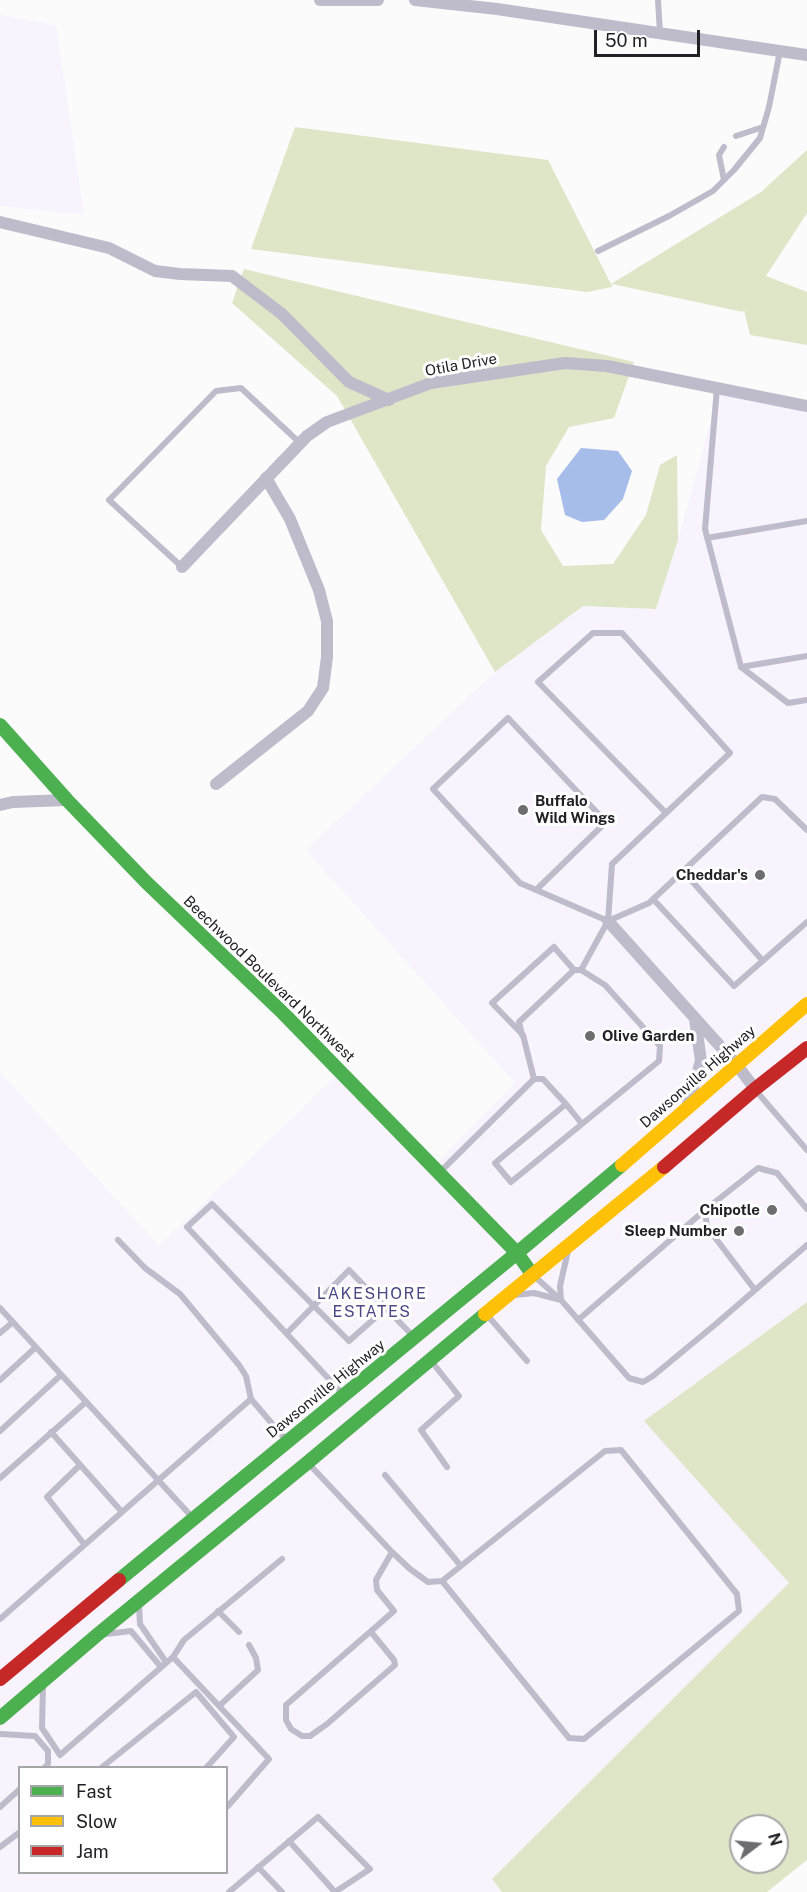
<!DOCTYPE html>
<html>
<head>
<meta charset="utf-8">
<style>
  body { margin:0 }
  #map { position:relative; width:807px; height:1892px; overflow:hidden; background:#fbfbfc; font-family:"Public Sans",sans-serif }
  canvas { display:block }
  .legend { position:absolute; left:18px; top:1766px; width:210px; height:108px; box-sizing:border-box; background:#fff; border:2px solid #a6a6a8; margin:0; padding:8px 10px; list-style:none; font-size:18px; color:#212025 }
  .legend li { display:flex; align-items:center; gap:12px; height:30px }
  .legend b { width:30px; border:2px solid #a6a6a8 }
  .north { position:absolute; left:729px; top:1814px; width:60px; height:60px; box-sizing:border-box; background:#fff; border:2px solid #a6a6a8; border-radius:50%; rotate:74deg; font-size:16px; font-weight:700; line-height:24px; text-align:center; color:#212025 }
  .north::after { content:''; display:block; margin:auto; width:21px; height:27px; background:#6d6d70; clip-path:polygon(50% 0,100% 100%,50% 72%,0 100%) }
  .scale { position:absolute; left:594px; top:30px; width:106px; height:27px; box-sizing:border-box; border:3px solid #212025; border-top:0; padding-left:8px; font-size:18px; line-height:21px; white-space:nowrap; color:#212025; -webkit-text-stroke:4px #fff; paint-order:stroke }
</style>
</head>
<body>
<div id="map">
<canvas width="807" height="1892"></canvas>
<ul class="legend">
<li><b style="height:8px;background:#4caf50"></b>Fast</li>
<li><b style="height:8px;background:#ffc107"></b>Slow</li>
<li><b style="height:8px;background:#c62828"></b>Jam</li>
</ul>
<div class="north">N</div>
<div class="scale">50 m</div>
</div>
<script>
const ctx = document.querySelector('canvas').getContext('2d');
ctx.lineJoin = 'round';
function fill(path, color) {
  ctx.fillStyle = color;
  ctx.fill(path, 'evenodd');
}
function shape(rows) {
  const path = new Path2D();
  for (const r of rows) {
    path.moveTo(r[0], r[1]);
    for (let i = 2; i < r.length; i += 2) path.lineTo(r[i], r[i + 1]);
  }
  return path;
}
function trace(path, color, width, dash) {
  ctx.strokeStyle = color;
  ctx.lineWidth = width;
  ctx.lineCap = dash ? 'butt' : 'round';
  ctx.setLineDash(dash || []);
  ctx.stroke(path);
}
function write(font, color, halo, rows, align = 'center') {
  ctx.font = font + ' "Public Sans",sans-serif';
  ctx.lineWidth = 6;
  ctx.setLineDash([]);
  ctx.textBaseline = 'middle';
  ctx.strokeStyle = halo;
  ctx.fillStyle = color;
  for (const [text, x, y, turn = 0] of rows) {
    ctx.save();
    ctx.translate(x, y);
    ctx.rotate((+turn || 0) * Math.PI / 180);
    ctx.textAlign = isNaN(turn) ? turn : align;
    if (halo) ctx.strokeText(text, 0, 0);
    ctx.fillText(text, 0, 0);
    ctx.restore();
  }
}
fill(shape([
  [0,15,56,25,84,215,0,206],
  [721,384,807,400,807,1302,645,1421,789,1583,493,1878,502,1892,0,1892,0,1072,159,1246,337,1075,431,1169,515,1083,306,850,495,672,583,606,656,609,678,540],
  [20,1768,226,1768,226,1872,20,1872]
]), '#f8f3fd');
fill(shape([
  [295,127,548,160,611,284,761,192,807,150,807,213,766,276,807,292,807,345,750,335,744,310,743,312,612,284,612,287,587,292,251,249],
  [244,269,634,362,614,418,569,427,546,466,541,530,563,566,613,564,646,515,660,465,677,455,678,540,656,609,583,606,495,672,337,396,232,303],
  [807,1302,807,1860,767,1892,502,1892,492,1879,789,1583,644,1421],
  [741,1826,777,1826,777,1862,741,1862]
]), '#dee6c7');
fill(shape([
  [581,448,618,451,632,471,623,499,604,520,582,522,565,515,557,479]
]), '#a6bce9');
trace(shape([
  [658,0,660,33],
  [736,136,763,127],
  [724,180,719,155,724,147],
  [598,251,669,216,713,191,734,170,760,138,769,107,780,51],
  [717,388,705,529,741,667,807,656],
  [707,538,807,521],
  [182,567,109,500,118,491,216,391,241,388,300,443],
  [741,667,788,703,807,700],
  [683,871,763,961],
  [536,890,606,822,508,718,433,789,520,883,608,921,649,903,762,797,775,799,807,830],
  [653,899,734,986,807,922],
  [522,1035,519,1022,574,970],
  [534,1079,523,1035,492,1003,554,947,574,970,581,970],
  [757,1092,807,1150],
  [566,1104,582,1124],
  [439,1173,534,1079,543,1079,566,1104,495,1163,511,1182,659,1061,660,1046,605,985,581,970,608,921,612,864,666,813,730,753,622,633,593,633,538,682,666,813],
  [118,1240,145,1268,180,1294,239,1365,246,1376,251,1399],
  [534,1276,561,1300,629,1378,643,1382,653,1376,717,1323,807,1245],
  [755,1290,707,1227,705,1210,758,1168,777,1173,807,1209],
  [515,1295,534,1293,561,1300,560,1286,568,1251],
  [0,1308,193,1518],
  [488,1316,527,1361],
  [578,1320,705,1210],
  [0,1333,13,1322],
  [287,1333,349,1270,412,1335],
  [432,1362,459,1396,421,1430,447,1467],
  [0,1380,36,1347],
  [342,1393,187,1227,212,1204,349,1341,385,1309],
  [0,1431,61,1375],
  [51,1432,122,1512],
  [308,1463,392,1552,376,1580,377,1590,394,1611,286,1705,286,1720,291,1729,302,1736,310,1736,327,1724,395,1665,394,1660,371,1632],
  [80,1465,47,1497,84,1544],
  [385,1475,461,1566],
  [0,1478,86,1402],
  [392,1552,410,1569,428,1582,442,1581,605,1451,621,1450,737,1594,739,1611,584,1739,569,1738,442,1581],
  [139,1605,140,1624,166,1662],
  [218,1611,239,1632],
  [0,1619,251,1399,287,1441],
  [106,1634,131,1631,161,1667],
  [173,1657,184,1640,282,1559],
  [43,1687,42,1728,60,1755,173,1657,269,1759,228,1806,226,1804],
  [219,1706,258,1670,256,1658,249,1645],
  [0,1734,35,1736,48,1751,48,1764,44,1768],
  [101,1768,196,1692,234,1737,206,1768],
  [0,1807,20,1789],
  [289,1841,335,1892],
  [0,1847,20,1832],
  [258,1867,282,1892],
  [229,1892,318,1817,370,1869,335,1892]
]), '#bebbcb', 6);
trace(shape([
  [320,0,378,0],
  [415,0,497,9,807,55],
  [0,222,109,248,155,271,180,274,232,276,282,314,349,382,389,400],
  [182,567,307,436,327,422,431,383,565,363,607,366,807,406],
  [216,784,308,711,323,688,327,657,327,621,319,590,290,519,266,478],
  [0,805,13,802,67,800],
  [608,921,737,1065,755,1089],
  [687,1107,701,1061,695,1019]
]), '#bebbcb', 12);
trace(shape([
  [0,725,67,800,146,882,284,1014,517,1253,532,1274],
  [119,1580,517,1253,622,1165],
  [0,1718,97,1635,307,1463,485,1314]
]), '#4caf50', 14);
trace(shape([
  [622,1165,807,1004],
  [485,1314,664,1167]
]), '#ffc107', 14);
trace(shape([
  [664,1167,755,1089,807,1048],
  [0,1679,119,1580]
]), '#c62828', 14);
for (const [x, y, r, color] of [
  [523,810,6,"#6d6d70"],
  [760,875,6,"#6d6d70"],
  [590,1036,6,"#6d6d70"],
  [772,1210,6,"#6d6d70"],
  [739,1231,6,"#6d6d70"]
]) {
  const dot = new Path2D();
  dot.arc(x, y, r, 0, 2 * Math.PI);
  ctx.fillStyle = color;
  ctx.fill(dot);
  trace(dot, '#fff', 2);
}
write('15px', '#212025', '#fff', [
  ["Otila Drive",461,365,-10],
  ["Beechwood Boulevard Northwest",269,979,44],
  ["Dawsonville Highway",698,1077,-41],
  ["Dawsonville Highway",326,1389,-39]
]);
write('bold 15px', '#212025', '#fff', [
  ["Buffalo",535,801,"left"],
  ["Wild Wings",535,818,"left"],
  ["Cheddar's",748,875],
  ["Olive Garden",602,1036,"left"],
  ["Chipotle",760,1210],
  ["Sleep Number",727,1231]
], 'right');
ctx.letterSpacing = '1.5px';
write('16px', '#4b4885', '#fff', [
  ["LAKESHORE",372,1294],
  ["ESTATES",372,1312]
]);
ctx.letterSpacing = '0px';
</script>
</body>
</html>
